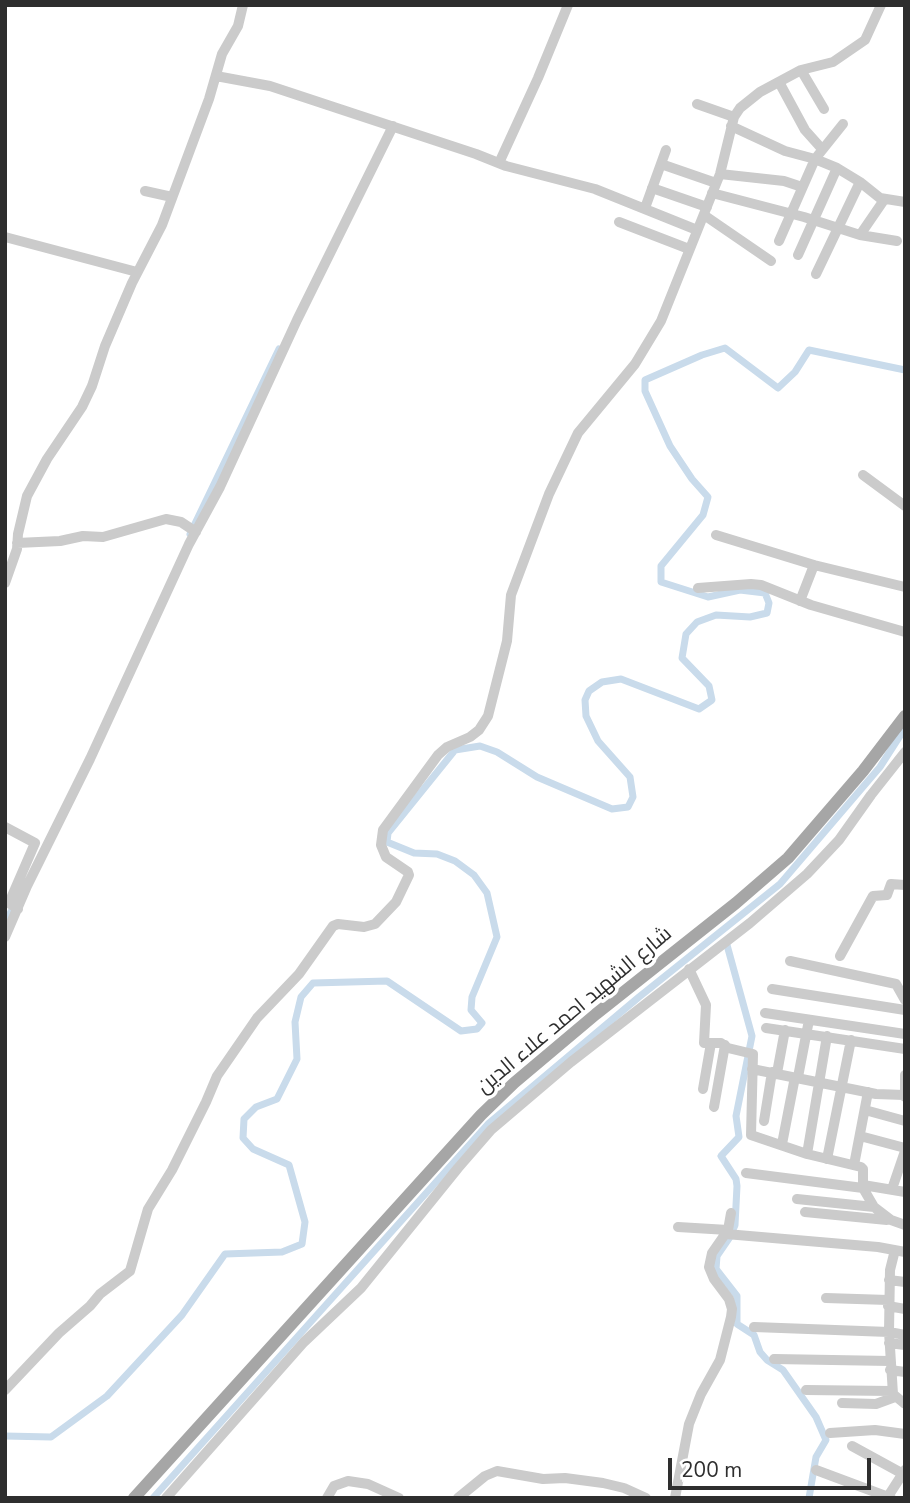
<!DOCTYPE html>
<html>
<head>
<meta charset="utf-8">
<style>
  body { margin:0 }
  #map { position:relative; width:910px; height:1503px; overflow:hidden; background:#fff; font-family:"Nunito Sans",sans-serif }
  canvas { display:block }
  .frame { position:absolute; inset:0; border:7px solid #2e2e2e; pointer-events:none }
  .scale { position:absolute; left:668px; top:1458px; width:203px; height:32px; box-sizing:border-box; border:4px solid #2e2e2e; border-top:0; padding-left:9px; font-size:21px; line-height:24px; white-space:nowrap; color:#2e2e2e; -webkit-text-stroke:5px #fff; paint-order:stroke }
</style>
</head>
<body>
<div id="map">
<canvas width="910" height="1503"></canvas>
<div class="frame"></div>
<div class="scale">200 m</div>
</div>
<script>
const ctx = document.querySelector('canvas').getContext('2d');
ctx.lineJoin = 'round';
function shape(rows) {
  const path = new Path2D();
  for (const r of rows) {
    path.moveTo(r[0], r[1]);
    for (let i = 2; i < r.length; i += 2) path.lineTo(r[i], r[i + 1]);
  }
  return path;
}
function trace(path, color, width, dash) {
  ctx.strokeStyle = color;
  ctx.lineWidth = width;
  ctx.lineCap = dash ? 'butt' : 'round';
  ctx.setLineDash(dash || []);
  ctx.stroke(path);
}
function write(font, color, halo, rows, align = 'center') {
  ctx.font = font + ' "Nunito Sans",Cairo,sans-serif';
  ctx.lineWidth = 7;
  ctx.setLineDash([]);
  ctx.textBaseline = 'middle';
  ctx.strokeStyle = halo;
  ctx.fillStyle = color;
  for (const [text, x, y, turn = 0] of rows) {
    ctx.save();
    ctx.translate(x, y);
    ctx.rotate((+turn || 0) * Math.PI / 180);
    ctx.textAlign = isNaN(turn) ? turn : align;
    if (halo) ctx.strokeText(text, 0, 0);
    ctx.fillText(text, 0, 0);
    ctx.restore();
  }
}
trace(shape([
  [190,534,279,349],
  [5,923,13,908],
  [727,945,752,1036,736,1116,739,1137,721,1156,736,1179,737,1186,735,1225,732,1232],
  [730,1237,717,1256,716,1269,737,1296,737,1324,754,1335,760,1352,767,1360,783,1370,816,1417,826,1440,816,1457,809,1498],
  [5,1436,51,1437,107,1396,182,1315,225,1254,282,1252,302,1244,305,1222,289,1165,253,1149,243,1138,244,1119,256,1107,277,1099,297,1059,295,1022,301,997,313,983,387,981,461,1031,477,1029,482,1023,471,1010,472,997,497,937,487,893,474,875,455,861,437,854,414,853,387,842,388,833,455,750,480,746,497,752,537,777,612,809,628,807,633,797,630,777,598,741,586,716,585,700,589,691,602,682,621,679,699,709,712,700,709,686,682,658,686,634,697,622,716,615,750,617,767,613,769,603,765,593,740,590,708,597,661,582,661,566,703,515,708,497,692,479,670,446,645,391,645,380,702,355,725,348,778,388,795,372,809,350,905,370],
  [153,1498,488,1124,639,997,780,884,880,767,905,728]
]), '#c9dbeb', 7);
trace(shape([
  [801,70,824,109],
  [216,76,270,86,476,154,506,166,595,189,697,230],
  [779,82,805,130,822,149],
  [697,104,734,117],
  [731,126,785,151,815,159,837,168,860,182,880,198,905,202],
  [499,163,538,78,568,5],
  [661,164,716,183],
  [720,174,784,181,802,187],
  [652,188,707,207],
  [145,191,172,197],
  [712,193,804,217,860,235,897,241],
  [645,208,666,150],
  [704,215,771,261],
  [619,222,689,249],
  [860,235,884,200],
  [5,237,137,272],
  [779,241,815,159,843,124],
  [798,255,837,168],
  [816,274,860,182],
  [863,475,905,506],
  [716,535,814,565,905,587],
  [17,543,60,541,83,536,103,537,166,519,181,522,196,532],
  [5,583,17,549,18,534,27,496,47,459,82,407,92,386,105,346,132,283,162,225,209,99,222,54,238,26,243,5],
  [698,588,751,584,761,585,811,605,905,632],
  [800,601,814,565],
  [5,827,35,843,9,903,18,909],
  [5,937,27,886,90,759,189,544,220,487,297,320,393,126],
  [840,956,873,896,887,895,891,884,905,885],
  [790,961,896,984,905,1000],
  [689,969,706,1005,704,1043,721,1043,728,1048,753,1054,751,1135,807,1154,861,1167,863,1169,863,1188,874,1207,891,1220,905,1225],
  [772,989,905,1010],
  [765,1013,905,1034],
  [766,1028,905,1049],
  [752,1069,876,1094,904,1095],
  [777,1073,785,1030],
  [905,1075,905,1097],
  [798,1077,809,1020],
  [703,1089,711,1043],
  [714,1107,725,1045],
  [865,1110,905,1121],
  [764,1121,772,1072],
  [860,1136,905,1148],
  [782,1144,795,1077],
  [807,1154,827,1036],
  [827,1159,851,1040],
  [854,1165,868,1092],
  [746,1173,863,1188],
  [863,1185,905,1192],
  [892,1189,905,1151],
  [797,1199,874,1207],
  [805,1212,887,1220],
  [678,1227,728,1230],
  [726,1234,878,1247,905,1252],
  [895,1250,890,1270,889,1332,905,1335],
  [889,1280,905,1282],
  [826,1298,888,1300],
  [888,1306,905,1309],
  [754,1327,889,1332,893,1394,905,1404],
  [889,1343,905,1345],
  [774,1359,890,1361],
  [890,1370,905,1372],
  [5,1390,59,1333,90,1306,100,1294,130,1271,148,1209,172,1170,206,1102,217,1076,257,1018,299,974,333,926,338,924,364,927,375,924,396,902,409,875,408,872,386,857,381,845,383,830,438,755,447,747,470,737,479,730,488,716,507,641,511,595,549,494,578,433,635,364,661,321,720,174,734,117,740,108,760,92,801,70,833,62,865,40,881,5],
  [806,1390,892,1391],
  [842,1403,876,1404,895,1397],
  [830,1433,875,1430,905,1434],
  [852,1446,905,1475],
  [816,1470,891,1498],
  [166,1498,304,1342,361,1288,458,1168,491,1130,571,1062,750,923,807,874,839,840,871,795,905,752],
  [327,1498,334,1486,348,1481,368,1484,399,1498],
  [458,1498,485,1476,497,1471,543,1479,565,1478,603,1483,624,1488,646,1498],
  [675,1498,689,1424,701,1394,720,1360,731,1317,732,1309,729,1299,714,1279,709,1267,712,1253,728,1230,731,1213],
  [887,1498,905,1470]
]), '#cbcbcb', 10);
trace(shape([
  [134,1498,481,1115,514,1083,596,1014,736,903,788,858,863,771,905,716]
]), '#a6a6a6', 12);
write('21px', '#2e2e2e', '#fff', [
  ["شارع الشهيد احمد علاء الدين",575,1011,-40]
]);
</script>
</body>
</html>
